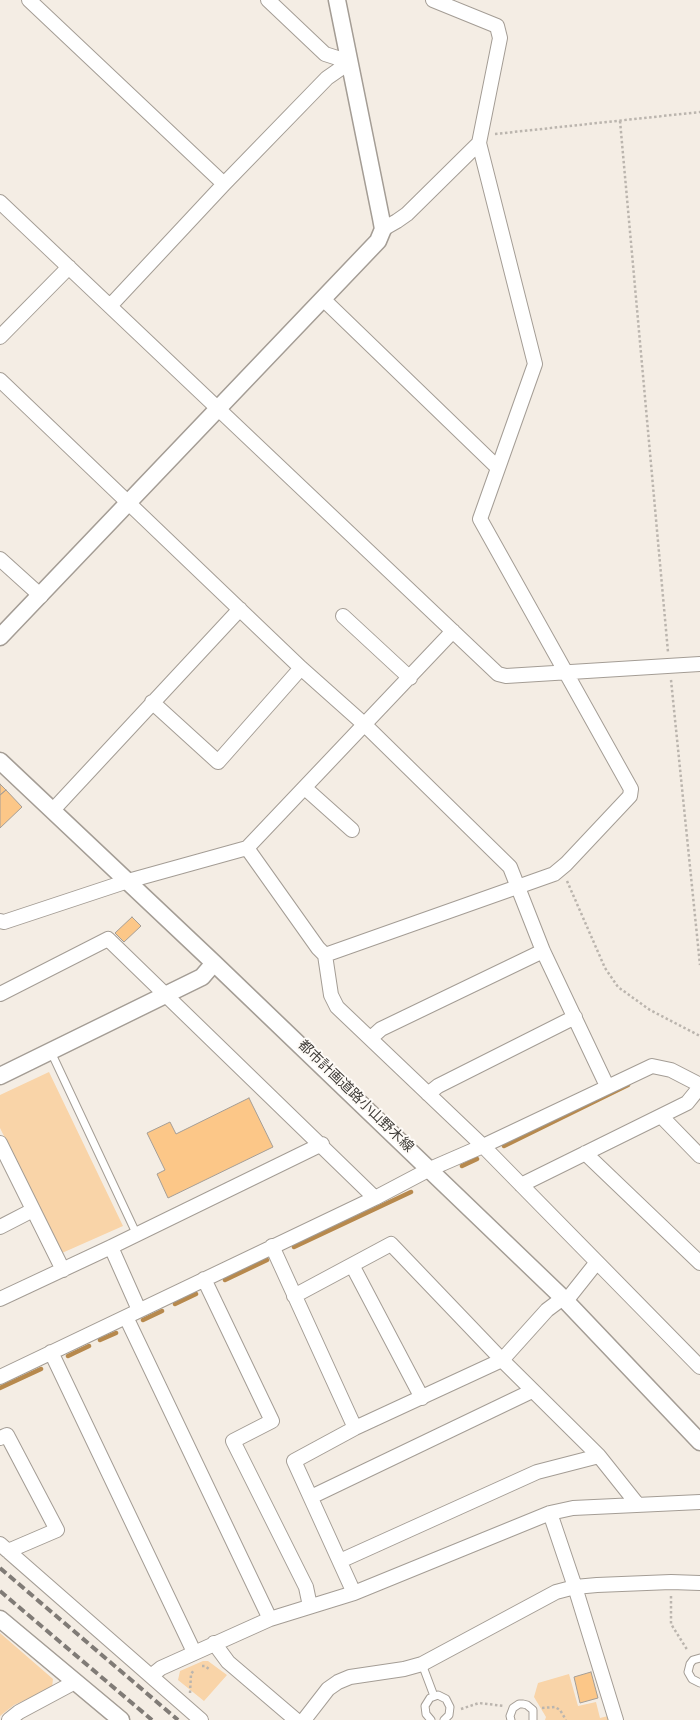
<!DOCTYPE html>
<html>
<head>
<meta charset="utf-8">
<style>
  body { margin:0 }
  canvas { display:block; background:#f4ede4 }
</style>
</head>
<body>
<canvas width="700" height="1720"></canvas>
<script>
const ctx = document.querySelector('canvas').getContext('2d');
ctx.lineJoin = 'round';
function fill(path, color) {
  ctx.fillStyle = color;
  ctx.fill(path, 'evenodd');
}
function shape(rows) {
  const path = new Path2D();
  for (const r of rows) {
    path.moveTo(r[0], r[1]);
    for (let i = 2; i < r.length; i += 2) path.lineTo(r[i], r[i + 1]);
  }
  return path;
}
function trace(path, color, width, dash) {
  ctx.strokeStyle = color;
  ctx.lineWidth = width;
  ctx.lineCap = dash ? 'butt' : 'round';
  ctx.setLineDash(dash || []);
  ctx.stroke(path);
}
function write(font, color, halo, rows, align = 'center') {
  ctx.font = font + ' "Source Sans 3","Noto Sans JP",sans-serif';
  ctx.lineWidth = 4;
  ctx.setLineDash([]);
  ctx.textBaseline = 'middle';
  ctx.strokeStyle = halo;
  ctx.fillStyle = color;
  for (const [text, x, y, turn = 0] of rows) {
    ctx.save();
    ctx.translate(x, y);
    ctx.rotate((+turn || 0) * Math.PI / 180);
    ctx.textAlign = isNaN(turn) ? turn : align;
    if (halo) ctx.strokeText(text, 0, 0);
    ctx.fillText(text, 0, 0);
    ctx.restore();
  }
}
fill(shape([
  [49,1072,123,1226,62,1253,0,1128,0,1095],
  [0,1633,53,1679,52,1688,14,1705,0,1716],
  [203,1661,208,1661,227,1675,204,1701,178,1680,180,1671],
  [569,1674,578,1706,596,1702,600,1718,608,1716,609,1720,545,1720,546,1717,534,1697,538,1683]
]), '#f9d4a8');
trace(shape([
  [504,1146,628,1085],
  [462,1166,477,1159],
  [294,1247,411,1192],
  [225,1280,267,1260],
  [175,1304,196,1294],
  [143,1320,162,1311],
  [100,1340,116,1333],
  [68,1356,89,1346],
  [0,1388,41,1369]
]), '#b7894d', 4.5);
const building = shape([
  [0,784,6,790,0,795,0,784],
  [6,790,22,807,0,828,0,795,6,790],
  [132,917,141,926,124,942,115,933,132,917],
  [249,1098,273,1147,168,1198,157,1174,165,1170,147,1133,170,1122,176,1134,249,1098],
  [591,1672,598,1698,580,1703,574,1677,591,1672]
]);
fill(building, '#fcc788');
trace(building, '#a59e96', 1);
const service = shape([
  [51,1052,137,1235],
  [700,1658,693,1660,690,1664,688,1672,692,1679,700,1683],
  [422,1664,434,1696],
  [431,1720,426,1714,425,1706,430,1698,438,1695,446,1699,450,1707,449,1715,444,1720],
  [511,1720,510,1716,513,1708,519,1704,523,1704,527,1705,533,1710,533,1720]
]);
const minor = shape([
  [29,0,224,184],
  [268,0,325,54,350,62],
  [0,202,498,674,506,676,700,664],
  [383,229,397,221,407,214,479,143],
  [323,299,498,468],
  [110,306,224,184,327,78,350,62],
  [0,337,69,267],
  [0,380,301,668,365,725,510,867,543,951,607,1086],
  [0,559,41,596],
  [343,616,410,678],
  [152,702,218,762,301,668],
  [305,788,352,830],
  [53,810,240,609],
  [247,848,318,948,325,955,331,995,337,1007,483,1146,700,1367],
  [0,921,4,922,128,881,247,848,453,631],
  [325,955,554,874,566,864,630,796,631,789,480,519,535,364,479,143,500,38,497,26,433,0],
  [0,994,108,939,375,1198],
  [371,1038,381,1029,543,951],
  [428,1094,438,1086,575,1017],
  [661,1116,700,1156],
  [0,1143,63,1270],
  [585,1153,700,1263],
  [521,1185,687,1103,700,1087],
  [0,1227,33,1210],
  [272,1246,355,1428],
  [111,1247,139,1310],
  [352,1265,422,1398],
  [204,1279,272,1421,233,1441,306,1587,310,1606],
  [294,1296,391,1244,502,1360,599,1456,537,1472,340,1561],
  [0,1299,111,1247,322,1144],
  [126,1317,270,1619],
  [51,1352,194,1652],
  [0,1377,375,1198,430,1169,483,1146,652,1066,671,1070,700,1085],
  [0,1438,7,1435,57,1530,8,1551],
  [599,1456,638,1505],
  [311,1497,532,1391],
  [550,1513,575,1587,616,1720],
  [0,1544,201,1720],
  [354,1593,294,1461,355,1428,502,1360,547,1310,563,1298,570,1296,597,1262],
  [214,1643,228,1662,296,1720],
  [151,1676,161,1668,270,1619,354,1593,550,1513,573,1508,700,1502],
  [9,1720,19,1712,75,1682],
  [304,1720,328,1689,338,1682,350,1677,404,1669,422,1664,556,1592,575,1587,597,1585,671,1582,700,1583]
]);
const tertiary = shape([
  [0,637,378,241,383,229,381,218,337,0],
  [0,761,214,963,563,1298,700,1442],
  [0,1076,202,977,214,963],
  [0,1619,121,1720]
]);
trace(service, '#a49d95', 9);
trace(minor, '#a49d95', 16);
trace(tertiary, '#a49d95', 19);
trace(shape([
  [620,121,668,652],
  [495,134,700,112],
  [671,680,700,965],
  [567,881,605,968,618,987,650,1010,700,1036],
  [671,1596,671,1624,688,1651],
  [202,1666,205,1666,209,1669],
  [190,1693,191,1674,194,1670],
  [542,1708,555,1707,560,1710,566,1720],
  [461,1709,479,1703,504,1706]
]), '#bbb5ae', 2.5, [2.5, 2.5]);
trace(service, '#fff', 7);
trace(minor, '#fff', 14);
trace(tertiary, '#fff', 16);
trace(shape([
  [0,1568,178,1720],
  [0,1591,152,1720]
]), '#807b76', 4, [8, 4]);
write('14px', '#3e3b37', '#fefbf7', [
  ["都市計画道路小山野木線",355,1097,44]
]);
</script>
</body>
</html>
